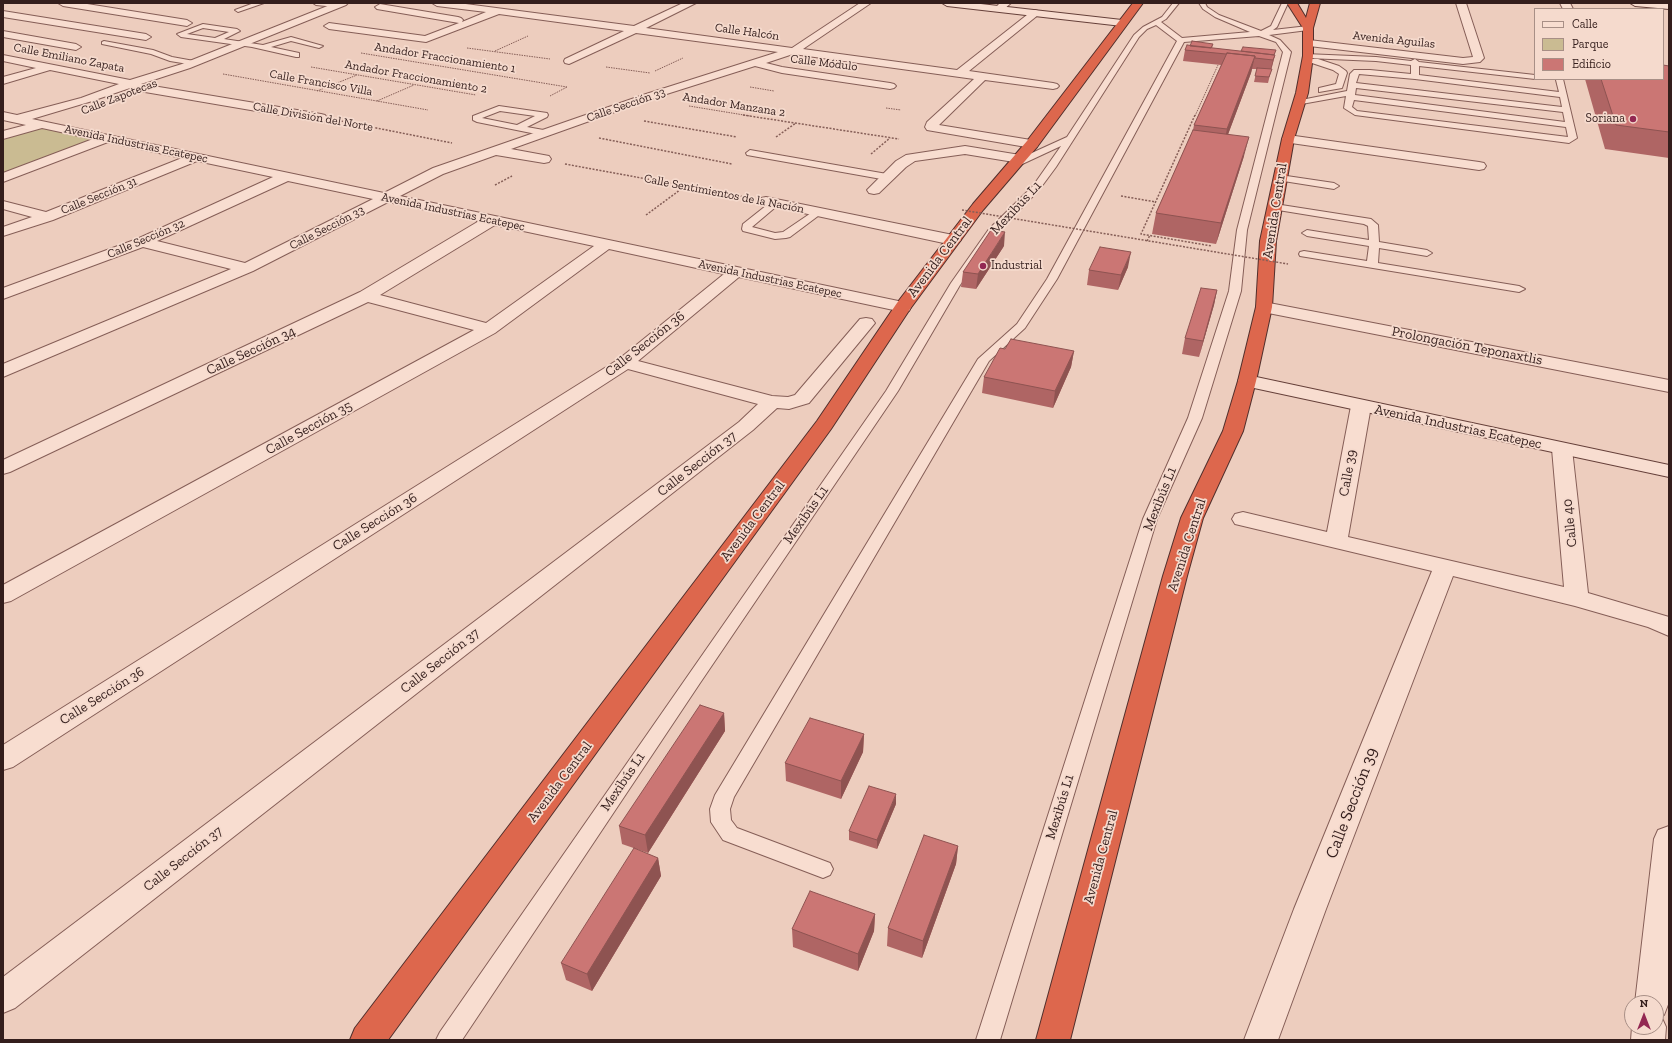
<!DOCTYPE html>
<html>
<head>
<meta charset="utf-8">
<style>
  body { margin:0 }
  #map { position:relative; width:1672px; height:1043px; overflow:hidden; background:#edcdbe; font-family:"Zilla Slab",serif }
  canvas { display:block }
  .frame { position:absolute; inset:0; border:4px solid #341e1c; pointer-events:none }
  .legend { position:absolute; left:1534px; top:8px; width:130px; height:72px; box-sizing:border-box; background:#f5dacd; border:1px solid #a88f86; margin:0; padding:5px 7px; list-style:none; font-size:12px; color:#341e1c }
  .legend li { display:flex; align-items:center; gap:8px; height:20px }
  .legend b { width:20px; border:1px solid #a88f86 }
  .north { position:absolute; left:1624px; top:995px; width:40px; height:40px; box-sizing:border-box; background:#f5dacd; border:1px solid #a88f86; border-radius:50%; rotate:0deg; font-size:11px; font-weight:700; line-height:16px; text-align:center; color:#341e1c }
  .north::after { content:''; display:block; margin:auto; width:14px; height:18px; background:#932852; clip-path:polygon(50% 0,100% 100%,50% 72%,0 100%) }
</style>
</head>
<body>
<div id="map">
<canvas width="1672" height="1043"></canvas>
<div class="frame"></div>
<ul class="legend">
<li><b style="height:5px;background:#f8ddd0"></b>Calle</li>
<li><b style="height:11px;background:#cabb92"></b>Parque</li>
<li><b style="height:11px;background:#cb7674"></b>Edificio</li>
</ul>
<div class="north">N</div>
</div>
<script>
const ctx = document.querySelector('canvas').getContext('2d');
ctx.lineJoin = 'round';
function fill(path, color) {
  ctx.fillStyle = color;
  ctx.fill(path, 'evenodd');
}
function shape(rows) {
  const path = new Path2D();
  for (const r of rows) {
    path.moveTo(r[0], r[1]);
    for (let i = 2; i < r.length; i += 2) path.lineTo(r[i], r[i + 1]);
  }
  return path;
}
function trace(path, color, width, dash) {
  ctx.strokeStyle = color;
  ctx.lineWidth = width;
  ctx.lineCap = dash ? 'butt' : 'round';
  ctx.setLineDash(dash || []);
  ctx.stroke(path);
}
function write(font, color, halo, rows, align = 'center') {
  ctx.font = font + ' "Zilla Slab",serif';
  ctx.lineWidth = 3.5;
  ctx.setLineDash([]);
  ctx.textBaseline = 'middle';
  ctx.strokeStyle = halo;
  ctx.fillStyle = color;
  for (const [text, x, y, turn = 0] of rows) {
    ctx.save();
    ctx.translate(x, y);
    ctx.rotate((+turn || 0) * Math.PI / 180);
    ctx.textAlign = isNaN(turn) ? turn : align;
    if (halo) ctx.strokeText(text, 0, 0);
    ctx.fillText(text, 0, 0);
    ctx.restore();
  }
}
fill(shape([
  [43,127,96,141,3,173,3,140]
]), '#cabb92');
const lane = shape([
  [254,3,264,3,238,12,235,10,254,3],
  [313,3,335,3,339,5,336,7,316,5,313,3],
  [1173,3,1179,3,1166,19,1161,22,1182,38,1250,32,1215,17,1203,9,1199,3,1205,3,1207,7,1219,15,1261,31,1271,26,1282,3,1288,3,1277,27,1273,30,1308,26,1311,28,1308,30,1269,35,1280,40,1291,52,1247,230,1241,291,1202,418,1157,519,1000,1040,976,1040,1143,519,1188,418,1229,291,1237,230,1283,52,1276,42,1259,36,1184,42,1057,279,1025,328,989,361,734,797,730,809,731,820,737,828,830,863,833,869,830,875,823,878,723,840,711,822,710,809,715,795,978,359,1017,324,1047,279,1177,41,1156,25,1147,29,1139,37,1056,167,1039,190,997,233,960,285,898,391,700,683,462,1040,436,1040,440,1032,886,391,951,283,989,229,1033,186,1061,146,1018,166,1012,166,1010,164,1012,162,1067,137,1134,35,1143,27,1162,17,1173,3],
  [203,24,237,29,240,31,224,39,263,45,291,37,323,46,319,48,291,41,271,47,299,53,299,57,296,57,252,47,181,37,177,34,203,24],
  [203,28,229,32,215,38,187,34,203,28],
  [104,41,153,50,172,57,194,61,198,63,194,65,170,61,151,54,102,44,102,42,104,41],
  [1305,54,1376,57,1411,61,1415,59,1419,62,1535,75,1535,79,1419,66,1419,75,1559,92,1556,80,1563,79,1577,138,1569,143,1355,115,1344,108,1346,96,1296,105,1296,101,1347,91,1350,74,1354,70,1370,70,1411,74,1411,65,1376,61,1308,58,1305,58,1305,54],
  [1359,74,1415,79,1560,97,1562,107,1356,83,1359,74],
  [1356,88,1563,112,1565,122,1355,95,1356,88],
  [1354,100,1566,127,1568,137,1357,111,1352,107,1354,100],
  [1312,59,1318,59,1339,66,1346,71,1347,73,1342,88,1319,92,1319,88,1336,84,1339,74,1333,70,1312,63,1312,59],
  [499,106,547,113,548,115,547,117,527,127,549,131,550,133,546,136,477,122,473,120,473,116,499,106],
  [500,111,535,116,517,125,482,118,500,111],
  [750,150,887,174,892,177,887,180,747,155,746,153,750,150],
  [1280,175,1334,183,1339,186,1334,189,1277,180,1275,178,1280,175],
  [775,200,780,203,778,205,752,227,775,233,783,232,814,211,817,210,822,213,790,237,786,238,775,239,743,231,742,229,743,224,772,201,775,200],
  [1275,204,1371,219,1378,225,1379,242,1427,250,1432,253,1427,256,1379,248,1378,263,1519,286,1525,289,1519,292,1300,256,1299,254,1300,252,1304,251,1367,261,1369,246,1307,236,1302,233,1307,230,1369,240,1368,226,1364,224,1272,209,1270,207,1272,205,1275,204]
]);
const street = shape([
  [58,3,81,3,187,20,192,23,187,26,63,6,58,3],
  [335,3,348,3,346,5,190,68,141,84,321,114,325,115,327,118,325,121,321,122,145,92,130,88,89,102,32,119,384,193,433,168,646,94,778,52,636,33,569,64,565,63,564,61,565,59,624,31,499,14,426,42,329,29,324,26,329,23,425,36,459,23,377,9,375,7,380,4,458,17,461,18,463,20,462,22,486,12,437,6,432,3,458,3,634,26,683,3,696,3,646,28,792,48,860,3,871,3,803,49,957,70,1032,11,1035,10,1038,11,1040,13,1038,15,969,71,1053,83,1057,84,1059,86,1057,88,1053,89,985,80,939,125,1037,141,1038,144,1037,147,1032,148,927,130,925,127,927,122,974,79,793,54,766,63,782,67,890,83,894,84,896,86,894,88,890,89,782,73,755,66,654,98,511,149,549,156,551,159,549,162,544,163,496,155,443,174,400,196,903,302,909,303,911,307,909,311,903,312,739,277,638,361,772,396,788,397,795,395,860,319,866,318,872,319,875,323,809,403,789,409,777,408,753,430,15,1008,3,1013,3,977,739,422,758,404,628,369,13,767,3,770,3,745,619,359,724,274,609,249,495,333,11,601,3,603,3,585,474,330,368,302,10,472,3,474,3,460,360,292,479,221,388,202,253,271,3,377,3,364,231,269,143,247,3,299,3,288,137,239,273,177,197,161,53,220,3,236,3,227,32,217,3,209,3,201,46,212,182,158,108,142,3,182,3,173,93,139,42,128,3,139,3,131,26,125,3,120,3,112,17,115,81,98,119,84,50,70,3,84,3,77,36,68,3,61,3,55,130,80,182,64,335,3],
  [288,181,373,199,245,263,157,241,288,181],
  [495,225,594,246,486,323,380,295,495,225],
  [1000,3,1011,3,1003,10,997,10,995,8,1000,3],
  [1456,3,1466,3,1484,58,1480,62,1463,64,1309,46,1304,43,1309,40,1463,58,1473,57,1456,3],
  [1560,3,1570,3,1573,9,1563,9,1560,3],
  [3,11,146,34,151,37,146,40,3,17,3,11],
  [3,31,76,44,81,47,76,50,3,37,3,31],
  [1288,135,1479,162,1484,163,1486,166,1484,169,1479,170,1284,142,1282,139,1284,136,1288,135],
  [965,146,1020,155,1025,156,1027,159,1025,162,1020,163,965,154,915,161,906,167,879,193,874,194,869,193,867,190,896,161,906,155,965,146],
  [766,197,953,235,958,237,961,240,958,243,953,245,761,204,759,201,761,198,766,197],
  [1264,302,1669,380,1669,392,1258,311,1256,307,1258,303,1264,302],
  [1361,400,1368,402,1371,406,1348,537,1564,587,1552,449,1555,445,1562,443,1569,445,1572,449,1588,593,1669,617,1669,636,1648,627,1575,606,1453,576,1326,909,1278,1040,1244,1040,1294,909,1432,571,1235,524,1232,519,1235,514,1243,512,1327,532,1351,406,1354,402,1361,400],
  [1669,826,1669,1002,1664,1015,1661,1016,1666,1027,1665,1040,1631,1040,1632,1027,1656,1027,1656,1003,1635,1003,1654,839,1658,830,1669,826]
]);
const secondary = shape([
  [942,3,972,3,1122,20,1127,23,1122,26,947,6,942,3],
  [1630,3,1669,3,1669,9,1635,6,1630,3],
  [1247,375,1669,465,1669,477,1240,385,1238,381,1240,377,1247,375]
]);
const highway = shape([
  [1133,3,1143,3,1037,147,983,210,910,309,831,429,388,1040,350,1040,355,1028,817,421,897,303,973,204,1027,141,1133,3],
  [1287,3,1297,3,1306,18,1310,3,1320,3,1313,28,1313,56,1308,93,1294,139,1276,241,1272,307,1256,381,1243,431,1203,518,1187,576,1070,1040,1036,1040,1163,576,1181,518,1223,431,1238,381,1256,307,1260,241,1282,139,1296,93,1303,56,1303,28,1287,3]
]);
trace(lane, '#855e57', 2);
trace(street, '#855e57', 2);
trace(secondary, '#66403a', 2);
trace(highway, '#522f2c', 2);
trace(shape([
  [467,48,550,59],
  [495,51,528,36],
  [361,53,567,87],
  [311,67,476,95],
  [606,67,650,73],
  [655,71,683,58],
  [223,74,428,110],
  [750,87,774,91],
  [317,91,357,75],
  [550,96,567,87],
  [377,101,414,85],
  [689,106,750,116],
  [886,108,901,110],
  [1195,116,1218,65]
]), '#855e57', 1, [1.5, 1]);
trace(shape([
  [743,115,899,139],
  [1195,115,1141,234,1212,246],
  [341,121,452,143],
  [644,121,737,137],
  [776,137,796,123],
  [599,138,732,164],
  [871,154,890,138],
  [565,164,745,197],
  [495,185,512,176],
  [1121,196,1156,202],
  [646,215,684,187],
  [1147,241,1150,235]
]), '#855e57', 1.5, [2, 1.5]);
fill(lane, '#f8ddd0');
fill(street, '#f8ddd0');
fill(secondary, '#f8ddd0');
fill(highway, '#dd674d');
trace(shape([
  [962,210,1288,264]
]), '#855e57', 1.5, [2, 1.5]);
fill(shape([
  [1213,44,1212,48,1275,55,1268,83,1254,82,1257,69,1252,69,1251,73,1228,134,1244,156,1216,244,1152,234,1156,213,1193,130,1194,125,1221,65,1183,61,1185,50,1190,46],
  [1669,66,1669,158,1605,149,1585,79,1663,79],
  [1004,246,976,289,961,287,963,272],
  [1128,267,1118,290,1087,285,1089,270],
  [1217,290,1214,305,1199,357,1182,354,1185,338],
  [1005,349,1074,351,1071,367,1053,408,982,393,984,377],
  [724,713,725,731,648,853,622,844,619,826],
  [864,734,863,752,841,799,786,781,785,763],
  [896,804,877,849,849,840,849,831],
  [958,846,956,864,922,958,887,946,888,928],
  [658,858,661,876,592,991,566,980,561,963],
  [875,914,874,931,858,971,793,947,792,929]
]), '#af6564');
fill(shape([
  [1275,55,1272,66,1270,71,1273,60],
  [1255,56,1251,73,1223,148,1227,129],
  [1249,137,1244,156,1216,244,1221,223],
  [1005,232,1004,246,976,289,978,274],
  [1131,252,1128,267,1118,290,1121,275],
  [1217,290,1214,305,1199,357,1203,341],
  [1074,351,1071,367,1053,408,1055,391],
  [724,713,725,731,648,853,645,835],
  [864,734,863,752,841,799,841,781],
  [896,794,896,804,877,849,877,840],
  [958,846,956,864,922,958,923,941],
  [658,858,661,876,592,991,587,974],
  [875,914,874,931,858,971,858,954]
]), '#8e5351');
const building = shape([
  [1192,41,1213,44,1211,48,1190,46,1192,41],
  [1187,45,1275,55,1273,60,1255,58,1255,56,1227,53,1226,54,1185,50,1187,45],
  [1243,47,1276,50,1274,55,1241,51,1243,47],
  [1227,53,1255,56,1227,129,1194,125,1227,53],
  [1663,65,1669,66,1669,132,1616,125,1601,79,1663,79,1663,65],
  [1257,68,1272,69,1269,77,1255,76,1257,68],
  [1193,130,1249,137,1221,223,1156,213,1193,130],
  [991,230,1005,232,978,274,963,272,991,230],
  [1100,247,1131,252,1121,275,1089,270,1100,247],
  [1201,288,1217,290,1203,341,1185,338,1201,288],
  [1011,339,1074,351,1055,391,984,377,1000,348,1005,349,1011,339],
  [700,705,724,713,645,835,619,826,700,705],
  [810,718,864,734,841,781,785,763,810,718],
  [869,786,896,794,877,840,849,831,869,786],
  [924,835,958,846,923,941,888,928,924,835],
  [634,848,658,858,587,974,561,963,634,848],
  [810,891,875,914,858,954,792,929,810,891]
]);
fill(building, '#cb7674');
trace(building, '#8e5351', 1);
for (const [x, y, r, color] of [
  [1633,119,4,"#932852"],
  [983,266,4,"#932852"]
]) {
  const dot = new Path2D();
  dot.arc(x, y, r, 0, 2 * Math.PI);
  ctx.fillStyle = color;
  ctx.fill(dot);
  trace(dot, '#f5dacd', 1.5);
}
write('12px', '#341e1c', '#f5dacd', [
  ["Calle Halcón",747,32,8],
  ["Avenida Aguilas",1394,40,6],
  ["Calle Emiliano Zapata",69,58,11],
  ["Andador Fraccionamiento 1",445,58,9],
  ["Calle Módulo",824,63,7],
  ["Andador Fraccionamiento 2",416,77,10],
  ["Calle Francisco Villa",321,83,10],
  ["Calle Zapotecas",119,97,-21],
  ["Calle Sección 33",626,105,-19],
  ["Andador Manzana 2",734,105,9],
  ["Calle División del Norte",313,117,10],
  ["Avenida Industrias Ecatepec",136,144,12],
  ["Calle Sentimientos de la Nación",724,194,11],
  ["Calle Sección 31",99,196,-22],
  ["Avenida Industrias Ecatepec",453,212,12],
  ["Calle Sección 33",327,228,-27],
  ["Calle Sección 32",146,239,-23],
  ["Avenida Industrias Ecatepec",770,279,12]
]);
write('12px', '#341e1c', '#f5dacd', [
  ["Soriana",1625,119],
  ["Industrial",991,266,"left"]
], 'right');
write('14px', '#341e1c', '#f5dacd', [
  ["Mexibús L1",1016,208,-47],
  ["Avenida Central",1275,211,-81],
  ["Avenida Central",940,257,-53],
  ["Calle Sección 36",645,344,-38],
  ["Prolongación Teponaxtlis",1467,346,11],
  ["Calle Sección 34",251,351,-25],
  ["Avenida Industrias Ecatepec",1458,427,12],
  ["Calle Sección 35",309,428,-29],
  ["Calle Sección 37",697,464,-38],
  ["Calle 39",1348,473,-80],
  ["Mexibús L1",1160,499,-68],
  ["Mexibús L1",806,515,-55],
  ["Avenida Central",753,521,-53],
  ["Calle Sección 36",375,522,-32],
  ["Calle 40",1570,523,-96],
  ["Avenida Central",1187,545,-72],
  ["Calle Sección 37",440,661,-38],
  ["Calle Sección 36",102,696,-32],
  ["Avenida Central",560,782,-53],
  ["Mexibús L1",623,782,-56],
  ["Mexibús L1",1060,807,-73],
  ["Avenida Central",1101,857,-75],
  ["Calle Sección 37",183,859,-38]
]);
write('17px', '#341e1c', '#f5dacd', [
  ["Calle Sección 39",1352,803,-69]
]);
</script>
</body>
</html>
